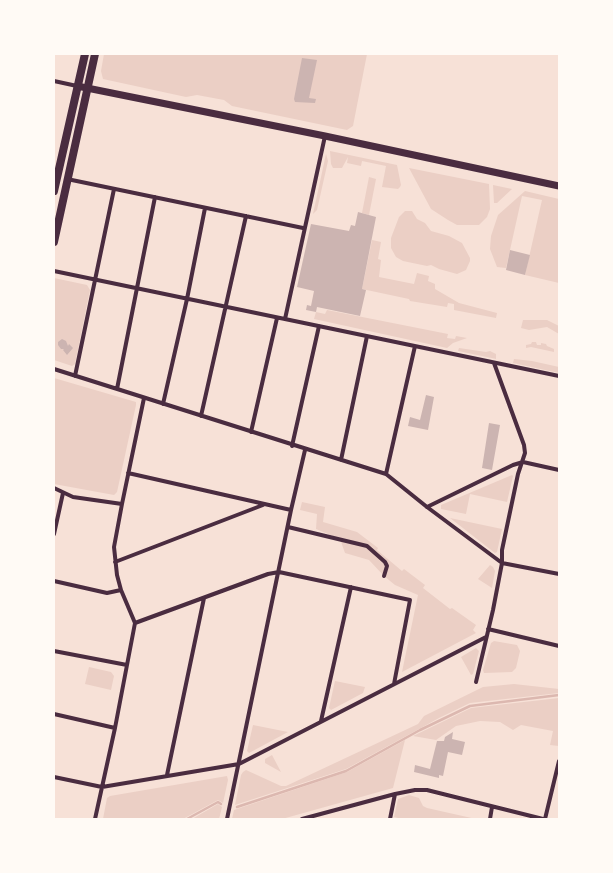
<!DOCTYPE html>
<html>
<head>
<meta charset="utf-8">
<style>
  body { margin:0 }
  #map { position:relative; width:613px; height:873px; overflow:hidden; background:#f7e1d7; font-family:"Public Sans",sans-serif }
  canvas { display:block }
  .frame { position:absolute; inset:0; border:55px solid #fffaf5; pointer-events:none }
</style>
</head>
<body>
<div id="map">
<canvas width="613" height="873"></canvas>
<div class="frame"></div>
</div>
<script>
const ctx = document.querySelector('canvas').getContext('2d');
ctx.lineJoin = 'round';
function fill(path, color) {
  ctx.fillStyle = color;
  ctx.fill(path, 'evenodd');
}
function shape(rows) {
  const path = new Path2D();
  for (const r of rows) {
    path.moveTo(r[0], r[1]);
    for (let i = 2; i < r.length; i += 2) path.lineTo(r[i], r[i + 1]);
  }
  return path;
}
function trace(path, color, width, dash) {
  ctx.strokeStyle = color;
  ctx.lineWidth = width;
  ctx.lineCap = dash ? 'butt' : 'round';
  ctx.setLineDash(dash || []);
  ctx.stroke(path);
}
fill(shape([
  [104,54,367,54,353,126,347,130,232,106,224,100,197,95,186,97,103,79,101,71],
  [330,151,397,165,401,185,400,187,398,189,382,187,386,166,362,161,361,166,347,163,348,157,342,168,333,168,331,164],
  [326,154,328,161,317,210,313,214],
  [409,168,489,184,490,209,487,217,479,225,457,225,448,220,431,209],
  [369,177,376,179,369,215,362,213],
  [493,185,512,189,497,203,494,203],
  [525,191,559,199,559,283,525,275,542,200,522,196,506,268,497,267,490,249,491,236,498,215],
  [405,211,412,211,417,219,425,223,431,231,449,236,462,243,470,258,470,261,466,270,457,274,439,269,431,265,427,266,403,261,396,257,391,248,391,238,399,217],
  [372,240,381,242,378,259,381,260,379,277,414,284,417,273,429,276,428,281,435,284,435,289,459,303,497,313,496,318,454,310,454,304,448,303,447,307,410,301,409,299,362,289],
  [54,278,87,285,90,290,75,364,72,366,54,360],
  [327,310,448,334,447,338,455,339,456,336,467,338,453,343,447,348,314,319,316,312,325,314],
  [523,320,547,320,559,326,559,334,547,327,529,330,521,328],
  [532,342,536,342,537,345,541,345,541,343,546,344,547,346,554,349,554,352,531,347,526,348,526,345,531,344],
  [459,348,486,352,490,351,496,354,496,359,458,351],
  [514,359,532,361,559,367,559,373,513,363],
  [54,378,136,402,136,405,117,492,114,495,54,484],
  [512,475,513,476,507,502,470,494,466,514,441,509,441,505],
  [302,502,325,507,323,522,357,532,378,548,377,550,402,571,404,569,425,585,423,588,450,609,452,608,476,625,473,630,476,633,402,672,418,595,395,585,384,576,369,560,345,553,340,539,316,529,317,514,300,510],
  [450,518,502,529,497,552,495,553],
  [490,565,493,567,495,571,492,588,478,579],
  [494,641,517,645,520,651,516,668,512,672,484,673,483,670,491,643],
  [476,648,479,651,473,674,471,675,461,657],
  [89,667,111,672,114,676,111,690,85,684],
  [335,681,365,687,363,693,331,710,329,708],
  [514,684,559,689,559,693,470,703,439,718,346,769,235,805,241,775,243,772,246,770,281,786,286,786,418,724,424,716,483,687],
  [559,698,559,746,550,745,553,731,521,725,513,730,500,722,480,721,456,726,436,740,413,736,471,708],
  [253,725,288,732,249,753,247,751],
  [405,740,393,788,282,819,232,819,234,810,347,772],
  [272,755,281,772,265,763,265,759],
  [227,776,228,780,223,803,218,800,183,819,103,819,107,798,110,796],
  [409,795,419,798,423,806,427,808,476,819,402,819,394,817,398,799],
  [218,804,222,807,219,819,192,819]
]), '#ebcfc5');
trace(shape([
  [237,807,346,771,420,730,470,706,559,695],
  [187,819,218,802,221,804]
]), '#dcb8b0', 2.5);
fill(shape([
  [302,58,317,60,309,98,316,99,315,103,295,102,294,99],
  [358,212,376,217,362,289,366,290,360,316,317,307,316,312,306,310,307,305,311,306,314,291,297,287,311,224,349,231,351,225,355,226],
  [510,250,530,255,525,275,506,270],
  [62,339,66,341,68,346,69,344,73,348,67,355,63,350,64,349,61,349,58,345,58,342],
  [426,395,434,397,428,430,408,426,410,417,420,420],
  [489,423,500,425,492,470,482,468],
  [453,732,452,739,465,742,462,755,448,752,443,776,439,775,439,778,414,772,415,765,430,769,437,741,444,741,445,737]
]), '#ccb4b1');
trace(shape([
  [54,81,77,86],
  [67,179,303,228],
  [54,271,559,376],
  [285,319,325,136],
  [54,369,386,474,427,507,502,563,559,574],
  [75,376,114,189],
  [117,389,155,197],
  [163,404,187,299,205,208],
  [201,416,246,216],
  [251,432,277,318],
  [292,446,319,326],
  [341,460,367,336],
  [128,473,291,510],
  [386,474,415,346],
  [54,488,73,497,122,504],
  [427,507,513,465,523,462,559,470],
  [288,527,367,546,385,562,387,566,384,576],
  [54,534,63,493],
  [115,562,263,505],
  [54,581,107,593,121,590],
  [135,623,268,574,279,572,410,600,394,684],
  [488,629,559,646],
  [54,651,127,665],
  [476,682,493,610,502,563,502,550,518,474,525,453,524,445,494,363],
  [54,714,115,728],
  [321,721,351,587],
  [167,775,204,598],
  [54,777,102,787,239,764,486,637],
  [95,819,115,728,135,623,121,590,117,575,114,547,122,504,144,398],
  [227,819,291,510,305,450],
  [302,819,395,794,415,790,427,790,543,819],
  [390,819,395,794],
  [490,819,492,807],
  [545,819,559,761]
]), '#4a2c40', 4);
trace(shape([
  [77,86,325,136,559,186]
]), '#4a2c40', 7);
trace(shape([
  [54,191,85,54],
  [54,242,95,54]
]), '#4a2c40', 8);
</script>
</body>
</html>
